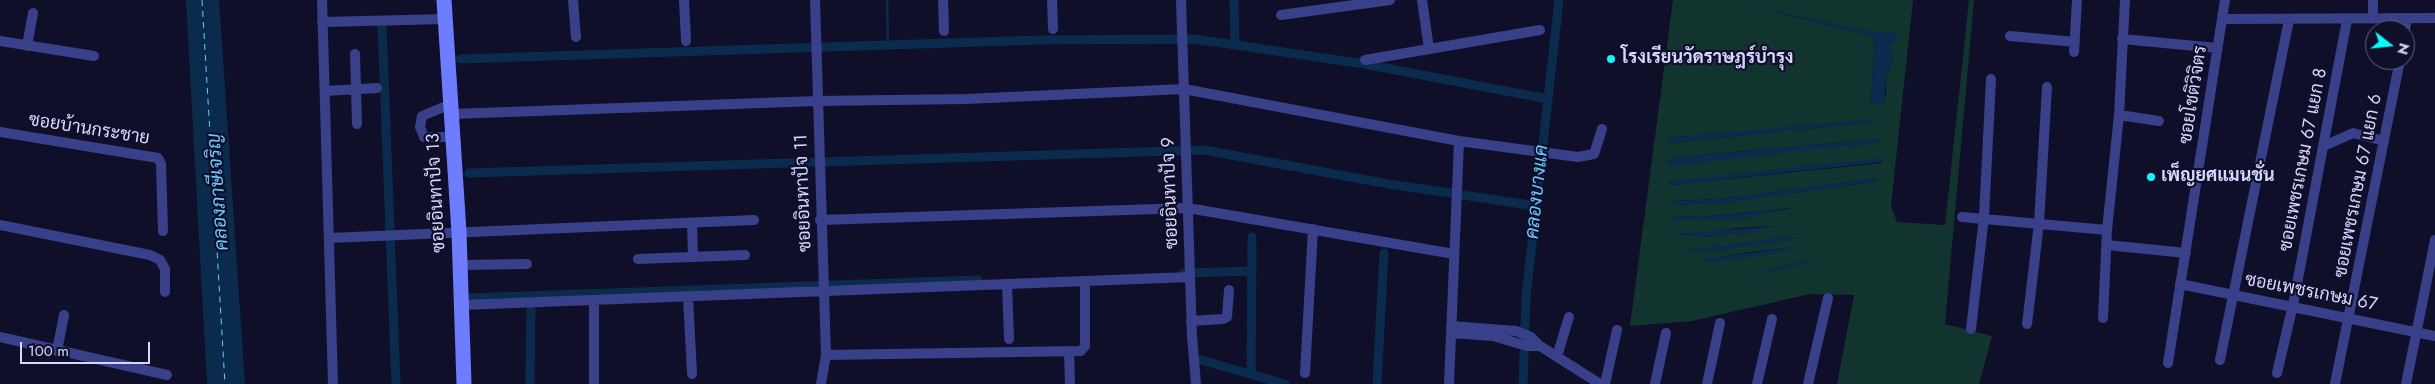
<!DOCTYPE html>
<html>
<head>
<meta charset="utf-8">
<style>
  body { margin:0 }
  #map { position:relative; width:2435px; height:384px; overflow:hidden; background:#100f29; font-family:Jost,sans-serif }
  canvas { display:block }
  .north { position:absolute; left:2365px; top:20px; width:50px; height:50px; box-sizing:border-box; background:#100f29; border:1px solid #605f7f; border-radius:50%; rotate:106deg; font-size:14px; font-weight:700; line-height:20px; text-align:center; color:#d7d8ff }
  .north::after { content:''; display:block; margin:auto; width:18px; height:22px; background:#03fff9; clip-path:polygon(50% 0,100% 100%,50% 72%,0 100%) }
  .scale { position:absolute; left:20px; top:342px; width:130px; height:22px; box-sizing:border-box; border:2px solid #d7d8ff; border-top:0; padding-left:6px; font-size:15px; line-height:18px; white-space:nowrap; color:#d7d8ff; -webkit-text-stroke:4px #100f29; paint-order:stroke }
</style>
</head>
<body>
<div id="map">
<canvas width="2435" height="384"></canvas>
<div class="north">N</div>
<div class="scale">100 m</div>
</div>
<script>
const ctx = document.querySelector('canvas').getContext('2d');
ctx.lineJoin = 'round';
function fill(path, color) {
  ctx.fillStyle = color;
  ctx.fill(path, 'evenodd');
}
function shape(rows) {
  const path = new Path2D();
  for (const r of rows) {
    path.moveTo(r[0], r[1]);
    for (let i = 2; i < r.length; i += 2) path.lineTo(r[i], r[i + 1]);
  }
  return path;
}
function trace(path, color, width, dash) {
  ctx.strokeStyle = color;
  ctx.lineWidth = width;
  ctx.lineCap = dash ? 'butt' : 'round';
  ctx.setLineDash(dash || []);
  ctx.stroke(path);
}
function write(font, color, halo, rows, align = 'center') {
  ctx.font = font + ' Jost,Sarabun,sans-serif';
  ctx.lineWidth = 4.5;
  ctx.setLineDash([]);
  ctx.textBaseline = 'middle';
  ctx.strokeStyle = halo;
  ctx.fillStyle = color;
  for (const [text, x, y, turn = 0] of rows) {
    ctx.save();
    ctx.translate(x, y);
    ctx.rotate((+turn || 0) * Math.PI / 180);
    ctx.textAlign = isNaN(turn) ? turn : align;
    if (halo) ctx.strokeText(text, 0, 0);
    ctx.fillText(text, 0, 0);
    ctx.restore();
  }
}
fill(shape([
  [1673,0,1913,0,1891,206,1897,222,1945,225,1969,0,1974,0,1945,324,1992,336,1979,384,1837,384,1854,295,1810,294,1692,321,1630,326],
  [1766,10,1875,33,1896,32,1889,48,1893,60,1886,76,1886,96,1871,105,1875,36],
  [1873,122,1670,143,1667,138],
  [1881,139,1667,161,1677,157],
  [1882,159,1881,163,1671,185,1669,182],
  [1879,178,1876,182,1718,203,1672,205,1672,201,1718,199],
  [1790,208,1735,220,1672,216,1703,217],
  [1773,226,1711,237,1680,234,1718,232,1736,228],
  [1794,247,1771,254,1701,260,1750,252]
]), '#12342e');
fill(shape([
  [186,0,219,0,245,384,207,384],
  [1750,6,1875,32,1896,32,1895,43,1889,48,1893,60,1886,76,1884,104,1871,105,1875,36],
  [1872,119,1874,122,1670,143,1666,138],
  [1881,139,1880,143,1665,166,1667,161,1677,157],
  [1882,158,1881,162,1671,185,1669,181],
  [1879,178,1876,182,1718,203,1672,205,1672,201,1718,199],
  [1794,208,1735,220,1677,220,1671,216,1703,217],
  [1776,226,1751,233,1711,237,1675,234],
  [1786,237,1802,238,1715,251,1679,251],
  [1798,246,1771,254,1710,263,1699,260],
  [1817,257,1803,264,1752,275,1774,268]
]), '#0b2b4d');
trace(shape([
  [887,0,888,45]
]), '#0b2b4d', 2.5);
trace(shape([
  [1234,0,1235,45],
  [382,25,396,384],
  [460,59,1040,40,1195,39,1364,64,1548,99],
  [469,173,1204,150,1389,184,1536,206],
  [1183,273,1252,271],
  [468,298,978,280],
  [1201,360,1285,384],
  [1251,373,1252,237],
  [530,384,531,310],
  [1377,384,1384,253],
  [1523,384,1526,297,1559,0]
]), '#0b2b4d', 9);
trace(shape([
  [202,0,225,384]
]), '#65cbff', 1, [6, 5]);
trace(shape([
  [322,0,333,384],
  [573,0,576,37],
  [684,0,686,41],
  [815,0,826,355,821,384],
  [943,0,944,31],
  [1052,0,1053,29],
  [1181,0,1192,336,1196,384],
  [1422,0,1429,49],
  [1281,15,1390,0],
  [2223,19,2435,18],
  [2373,19,2373,0],
  [322,22,446,19],
  [2405,30,2407,18],
  [2010,36,2075,42],
  [2122,39,2217,48],
  [0,41,94,56],
  [27,46,33,13],
  [2074,52,2077,0],
  [355,54,357,124],
  [1365,60,1540,30],
  [325,91,377,88],
  [451,104,422,116,420,127,424,137,453,137],
  [452,114,817,101,966,99,1184,89,1459,141,1578,157,1594,154,1602,129],
  [2119,115,2159,121],
  [0,132,158,158,161,164,163,231],
  [2326,145,2353,133,2384,141],
  [1962,217,2107,230],
  [820,220,1188,208,1454,254],
  [692,223,693,257],
  [0,225,150,255,160,260,165,269,165,292],
  [329,238,754,220],
  [2107,245,2186,253],
  [638,259,745,255],
  [460,265,527,264],
  [1007,284,1009,339],
  [2180,284,2435,336],
  [688,296,692,374],
  [594,300,594,384],
  [462,305,1190,277],
  [2103,318,2107,230,2119,115,2125,0],
  [1191,321,1223,319,1227,317,1229,290],
  [2027,324,2039,223,2047,87],
  [1451,326,1516,331,1531,337,1540,346,1600,384],
  [1971,329,1984,217,1991,79],
  [1451,333,1493,336,1527,346,1540,346],
  [0,337,167,375],
  [57,351,64,315],
  [1069,352,1070,384],
  [826,355,1081,351,1085,346,1085,281],
  [1557,356,1569,317],
  [2220,360,2289,20],
  [2168,363,2225,0],
  [1305,373,1313,229],
  [2277,373,2293,305,2347,20],
  [1449,384,1459,141],
  [1605,384,1617,330],
  [1655,384,1666,333],
  [1707,384,1720,323],
  [1757,384,1772,319],
  [1808,384,1828,298],
  [2335,384,2400,60],
  [2406,384,2435,240]
]), '#39408a', 10);
trace(shape([
  [444,0,459,232,464,384]
]), '#6e7dff', 15);
for (const [x, y, r, color] of [
  [1611,59,5,"#03fff9"],
  [2151,177,5,"#03fff9"]
]) {
  const dot = new Path2D();
  dot.arc(x, y, r, 0, 2 * Math.PI);
  ctx.fillStyle = color;
  ctx.fill(dot);
  trace(dot, '#100f29', 2);
}
write('bold 18px', '#d7d8ff', '#100f29', [
  ["โรงเรียนวัดราษฎร์บำรุง",1621,59],
  ["เพ็ญยศแมนชั่น",2161,177]
], 'left');
write('18px', '#d7d8ff', '#100f29', [
  ["ซอยโชติวิจิตร",2194,95,-81],
  ["ซอยบ้านกระชาย",89,130,9],
  ["ซอยเพชรเกษม 67 แยก 8",2304,160,-79],
  ["ซอยเพชรเกษม 67 แยก 6",2359,186,-79],
  ["ซอยอินทาปัจ 13",437,193,-93],
  ["ซอยอินทาปัจ 11",804,193,-92],
  ["ซอยอินทาปัจ 9",1171,193,-92],
  ["ซอยเพชรเกษม 67",2311,293,11]
]);
write('italic 19px', '#65cbff', '#100f29', [
  ["คลองภาษีเจริญ",219,192,-94],
  ["คลองบางแค",1538,192,-84]
]);
</script>
</body>
</html>
